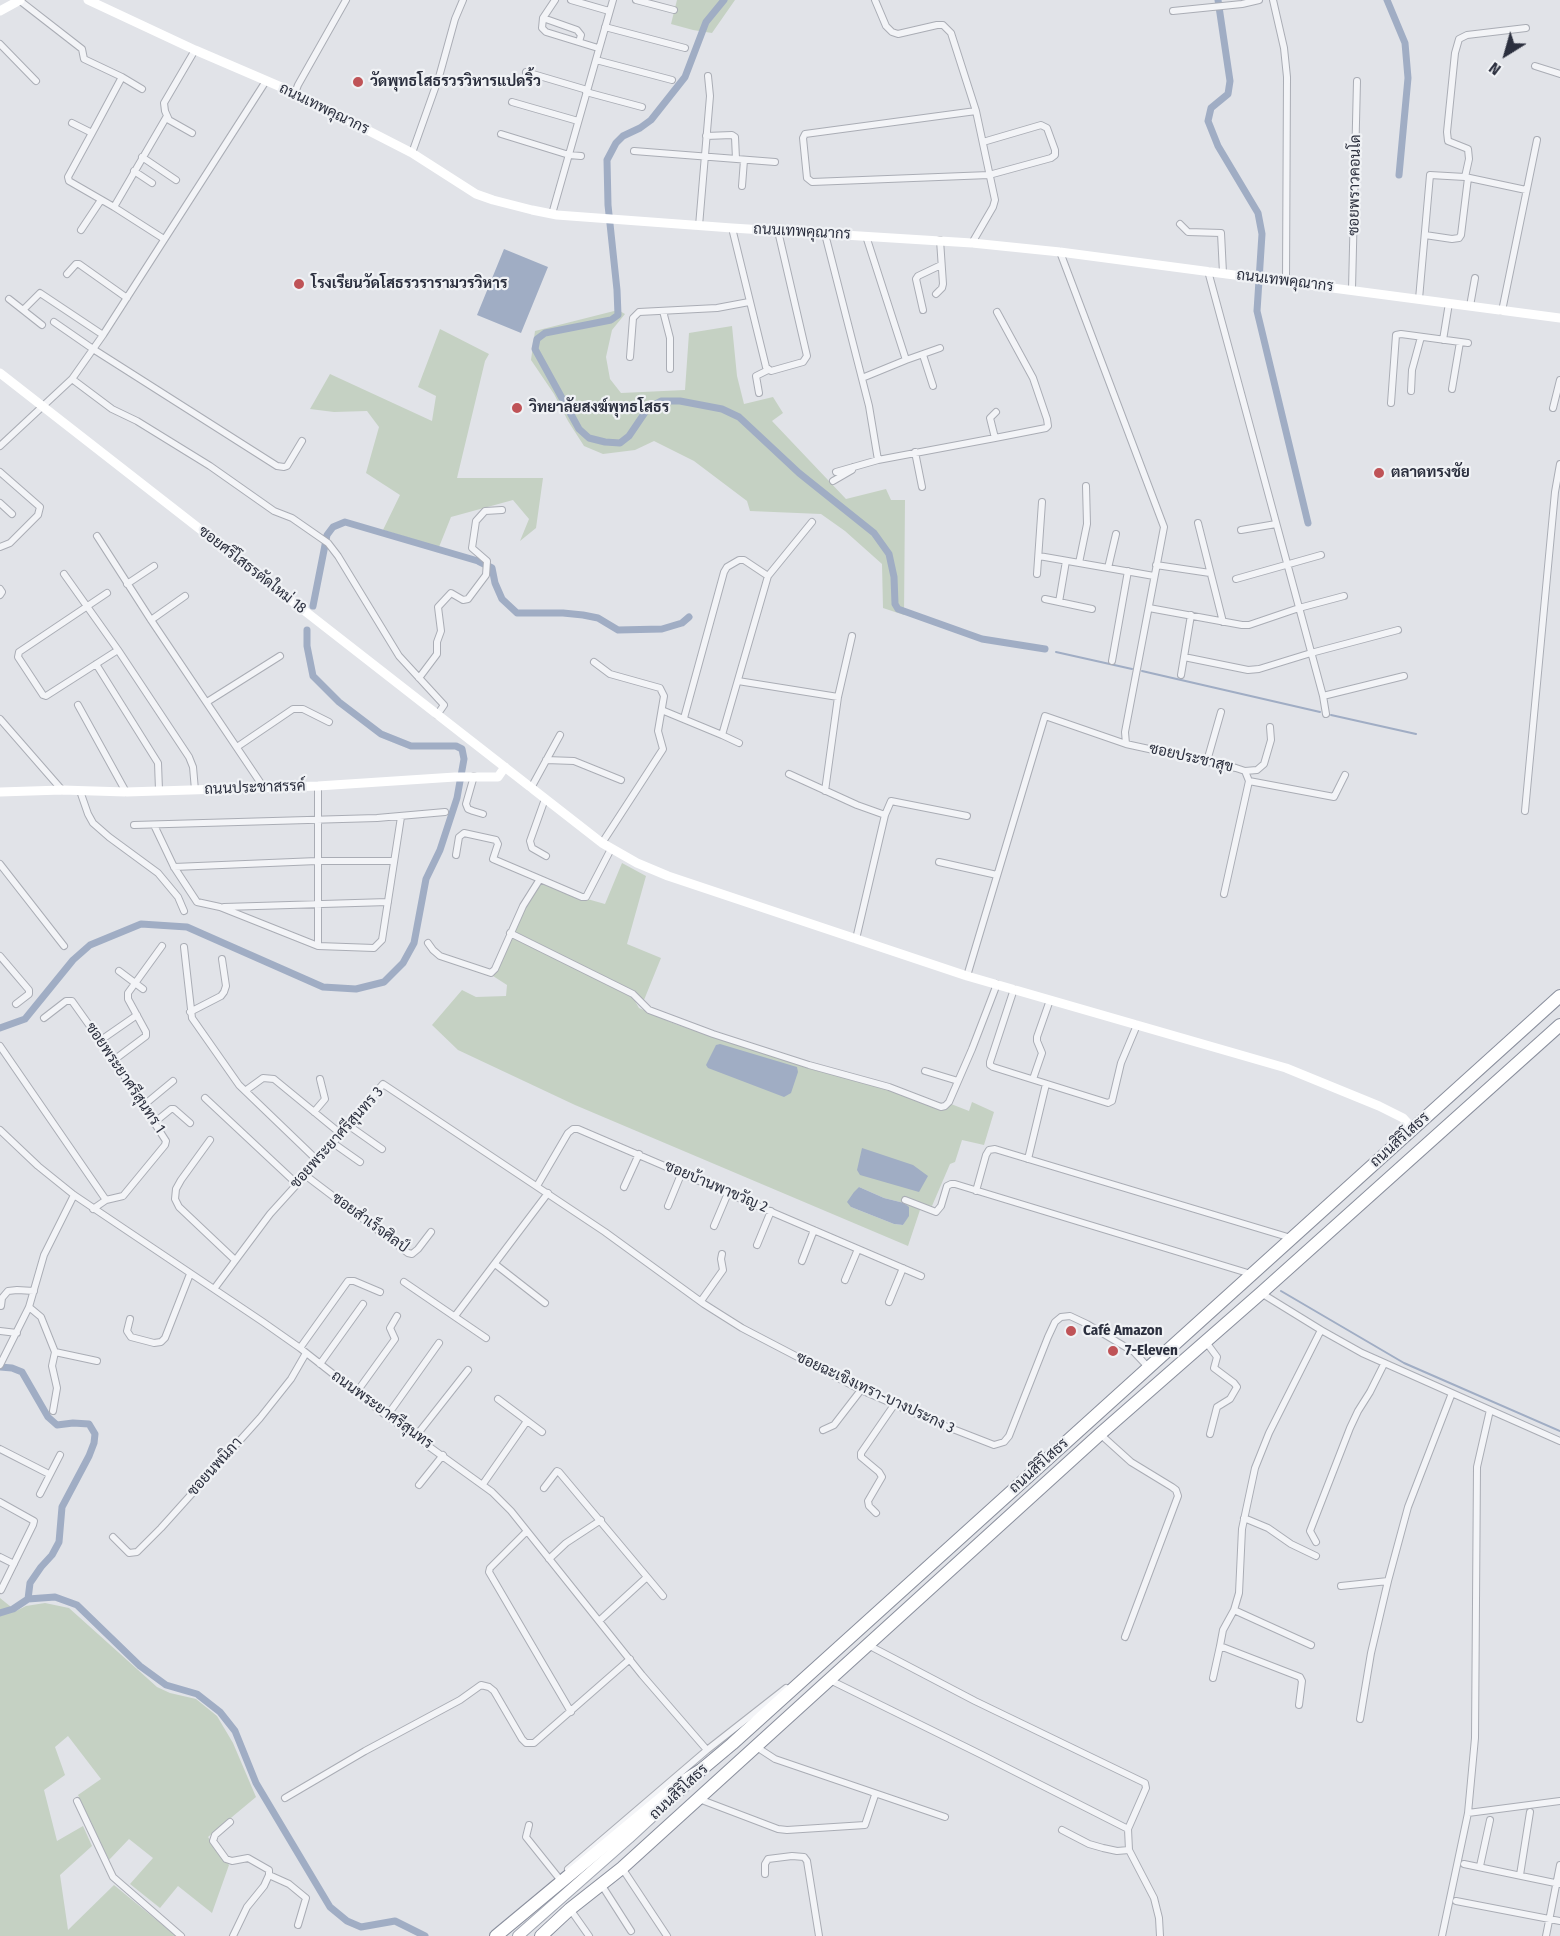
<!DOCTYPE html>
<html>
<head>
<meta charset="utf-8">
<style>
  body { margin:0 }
  #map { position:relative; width:1560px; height:1936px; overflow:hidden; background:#e1e3e8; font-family:"Fira Sans Condensed",sans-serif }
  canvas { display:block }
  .north { position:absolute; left:1476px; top:24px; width:60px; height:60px; -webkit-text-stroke:4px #f0f2f5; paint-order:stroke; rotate:217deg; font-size:16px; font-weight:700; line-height:24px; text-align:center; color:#2b2f3e }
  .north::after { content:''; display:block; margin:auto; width:21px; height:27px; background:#2b2f3e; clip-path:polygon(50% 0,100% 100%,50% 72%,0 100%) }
</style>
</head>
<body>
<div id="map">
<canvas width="1560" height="1936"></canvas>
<div class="north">N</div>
</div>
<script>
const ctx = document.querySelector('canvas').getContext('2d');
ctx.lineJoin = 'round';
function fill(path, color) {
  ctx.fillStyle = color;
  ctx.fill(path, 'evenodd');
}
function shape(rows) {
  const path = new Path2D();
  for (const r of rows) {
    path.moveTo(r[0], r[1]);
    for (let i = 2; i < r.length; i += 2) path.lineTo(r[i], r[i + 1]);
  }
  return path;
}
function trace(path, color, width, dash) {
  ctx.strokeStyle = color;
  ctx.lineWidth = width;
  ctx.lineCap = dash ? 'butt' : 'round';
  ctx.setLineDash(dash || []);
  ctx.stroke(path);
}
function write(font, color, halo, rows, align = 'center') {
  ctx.font = font + ' "Fira Sans Condensed",Sarabun,sans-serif';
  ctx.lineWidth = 4.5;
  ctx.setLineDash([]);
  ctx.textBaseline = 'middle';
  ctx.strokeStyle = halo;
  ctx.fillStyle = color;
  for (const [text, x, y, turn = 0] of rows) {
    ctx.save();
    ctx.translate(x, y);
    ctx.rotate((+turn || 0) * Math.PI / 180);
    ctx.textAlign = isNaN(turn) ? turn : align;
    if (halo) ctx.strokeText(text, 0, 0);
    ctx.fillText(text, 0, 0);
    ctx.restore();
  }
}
fill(shape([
  [677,0,735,0,712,33,693,30,671,24],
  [618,310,625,314,612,330,606,357,610,379,621,393,685,390,689,333,732,326,737,376,744,404,773,397,783,413,772,421,846,499,886,489,891,500,905,500,904,615,883,608,882,564,845,531,821,514,750,511,747,501,694,461,654,441,635,450,603,454,584,446,568,421,554,394,531,360,535,331],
  [440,329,489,354,485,361,457,478,543,478,536,528,520,541,529,519,513,500,451,517,439,547,383,530,400,495,366,473,379,427,367,411,334,412,310,409,330,374,432,421,436,396,418,387],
  [622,863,646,876,627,944,661,958,644,1000,545,947,518,935,514,931,523,910,537,886,542,882,573,895,605,904],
  [512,937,632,996,639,1008,675,1024,807,1068,891,1090,943,1110,951,1104,969,1111,972,1102,994,1112,984,1145,962,1140,955,1162,950,1164,932,1206,907,1201,921,1207,908,1246,575,1105,458,1050,432,1025,462,990,476,997,506,996,507,985,493,976],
  [859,1187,884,1198,904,1203,909,1208,908,1216,903,1225,894,1224,851,1207],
  [0,1598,16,1611,26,1606,45,1603,69,1608,157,1687,170,1693,196,1699,217,1716,233,1743,256,1797,208,1837,229,1865,212,1913,178,1886,160,1908,130,1884,153,1858,129,1839,109,1860,78,1795,101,1779,68,1736,55,1747,65,1775,44,1790,57,1841,83,1826,92,1846,60,1875,68,1930,114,1885,176,1936,0,1936]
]), '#c5d1c3');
fill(shape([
  [504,249,548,267,521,333,477,315],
  [720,1044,797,1067,798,1072,791,1093,784,1097,708,1068,706,1065,716,1045],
  [862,1148,913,1165,928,1176,919,1192,860,1175,857,1170],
  [859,1187,884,1198,904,1203,909,1207,909,1216,903,1225,894,1224,851,1207,847,1202,854,1192]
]), '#a0adc4');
trace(shape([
  [1056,652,1132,669],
  [1142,671,1320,712],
  [1331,715,1416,734],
  [1281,1291,1404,1363,1560,1431]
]), '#a0adc4', 2);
trace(shape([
  [724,0,706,22,685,77,651,120,640,128,623,136,616,143,607,160,608,205,617,290,618,315,611,320,545,333,537,339,535,349,579,429,589,438,605,442,620,443,629,436,648,408,661,401,680,401,722,409,739,417,799,473,874,533,889,554,894,577,895,604,898,609,982,639,1045,649],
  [1218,0,1230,81,1228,94,1211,108,1208,121,1218,146,1258,213,1262,234,1257,311,1308,523],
  [1387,0,1405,43,1408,78,1399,175],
  [313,606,327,535,333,527,345,522,478,561,492,568,495,583,502,599,517,613,563,613,583,615,598,618,618,630,662,629,682,623,689,617],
  [0,1028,25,1019,73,960,90,945,141,924,187,927,323,987,356,989,384,982,403,963,414,943,426,879,440,850,457,798,464,759,462,749,456,746,411,746,381,734,339,702,313,676,307,646,307,630],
  [0,1367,12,1368,22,1372,48,1417,57,1425,73,1423,89,1424,95,1434,94,1443,89,1456,62,1507,59,1542,52,1555,41,1567,30,1583,28,1599,13,1609,0,1613],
  [28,1599,55,1597,77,1605,140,1666,166,1685,197,1694,220,1712,235,1731,256,1783,330,1907,347,1921,361,1927,395,1921,425,1936]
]), '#a0adc4', 7);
const street = shape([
  [19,0,82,49,84,59,122,77,92,133],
  [555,0,543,18,542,28,546,32,598,48],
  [571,0,609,11],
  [636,0,674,10],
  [875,0,886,26,892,32,898,34,937,25,943,25,951,33,976,111,995,200,993,207,972,243],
  [1273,0,1284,48,1287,77,1286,280],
  [1173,11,1242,4,1259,0],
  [543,18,577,30,581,35,579,42],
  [605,27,685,48],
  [0,44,36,81],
  [596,60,672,80],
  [1535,66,1560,74],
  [526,72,587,90],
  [122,77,142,89],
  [586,92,642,107],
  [295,93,298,85,346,0],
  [512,102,578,121],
  [976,111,805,134,803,138,807,178,812,182,989,175,1051,158,1055,155,1055,150,1047,128,1041,125,983,142],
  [72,123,92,133,68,177,69,181,114,207],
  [192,133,169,120,165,111,164,103,195,50],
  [501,134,569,155,581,156],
  [706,136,732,135,735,137,736,159],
  [634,151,775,162],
  [412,153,439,77,455,19,463,0],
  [142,157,176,180],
  [134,171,152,183],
  [1465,177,1469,159,1468,149,1448,141,1447,132,1455,53,1459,39,1467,35,1526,28],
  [742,186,744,160],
  [552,214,613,0],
  [1180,224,1188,232,1221,233,1223,273],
  [699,226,710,96,708,76],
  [732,228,766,367,771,371,803,362,807,356,778,231],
  [81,230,101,200],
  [825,234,869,406,878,460],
  [1425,235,1452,239,1459,238,1461,235,1468,178],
  [866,236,906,360],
  [164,239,114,207,167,116],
  [1060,252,1164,527,1125,732,1126,744],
  [1208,271,1323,696,1326,714],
  [67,274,76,264,79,264,127,298],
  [1352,289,1357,81],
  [936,294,942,288,943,284,940,240],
  [9,299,23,310],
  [1419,299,1430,175,1465,177,1526,190],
  [1470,306,1475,278],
  [923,310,916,279,918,276,941,265],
  [663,311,670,338,670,369],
  [1502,311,1537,140],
  [54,322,93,349,277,466,284,467,287,466,302,441],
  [42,325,23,310,40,293,103,335],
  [1443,340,1449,303],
  [923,355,933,386],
  [630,357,633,318,639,312,717,308,749,302],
  [862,378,906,360,940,348],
  [72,379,112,409,137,421,210,466,274,511,292,518,328,543,338,556,399,656,444,705,437,715],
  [1452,389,1460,342],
  [1411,391,1412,370,1421,337],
  [759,393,756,376,768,370],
  [1391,403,1396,335,1401,334,1468,343],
  [1553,408,1560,380],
  [995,438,990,418,996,412],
  [0,446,72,379,103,335,266,81],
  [915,452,922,487],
  [0,472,40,507,38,515,10,543,0,547],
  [836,472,878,460,995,438,1046,428,1048,426,1047,419,1033,378,997,312],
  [833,481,852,470,853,467],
  [0,503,12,514],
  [1198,523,1223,622],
  [1241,530,1276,524],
  [97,536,151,620,264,788],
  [1039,556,1154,576],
  [1079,563,1087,524,1086,486],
  [1156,565,1210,573],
  [1108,568,1116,534],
  [64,574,118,650,189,757,193,767,195,790],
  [1037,574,1042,502],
  [1236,579,1321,555],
  [127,584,154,566],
  [0,589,2,592,0,595],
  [107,593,19,652,18,657,43,695,46,696,118,650],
  [1045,599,1092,609],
  [1059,602,1066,561],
  [1149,608,1242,625,1249,625,1299,608,1344,596],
  [151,620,185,596],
  [1184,657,1248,670,1259,669,1311,653,1398,630],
  [1112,661,1128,571],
  [594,662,610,674,660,688,664,696,658,731,663,749,602,843],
  [96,664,158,763,159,790],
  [1181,675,1191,615],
  [419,678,437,654,437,642,441,631,438,607,451,593,463,600,468,599,486,575,487,561,472,548,476,521,485,511,502,510],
  [738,681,838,697,852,636],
  [1323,696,1404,676],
  [207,702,280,656],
  [78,705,126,792],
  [664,711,722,735,768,576,812,522],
  [684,718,724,572,727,567,739,560,744,560,768,576],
  [0,719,62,790],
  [722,735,739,743],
  [237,747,293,709,303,709,329,722],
  [546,760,574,761,621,780],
  [1207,761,1221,712],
  [1245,771,1257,770,1264,764,1271,740,1270,727],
  [789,774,857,805,885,815],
  [474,776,466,804,468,809,473,811,483,814],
  [1249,781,1334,797,1345,775],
  [531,788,560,735],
  [80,791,88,814,93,823,109,837,158,873,178,897,184,911],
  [825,791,838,697],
  [545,799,530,841,532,848,546,856],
  [1525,811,1555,492,1560,464],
  [134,825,377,818,445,812],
  [154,825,174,867,197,902,220,907,318,946,374,948,382,940,401,817],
  [456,855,459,837,464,833,496,840,498,844,493,859,540,879],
  [939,862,997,875],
  [0,864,64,946],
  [174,867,317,861,394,861],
  [224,907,388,902],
  [510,933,633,994,649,1010,713,1034,809,1065,889,1087,941,1107,945,1106,949,1102,972,1049,997,984],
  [856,939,885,815,891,801,967,816],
  [428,943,433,950,440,956,491,973,495,969,523,906,540,879,582,897,586,897,611,849],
  [318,946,318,786],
  [184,947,192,1018,239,1085,318,1161],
  [0,956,29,990,29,994,16,1004],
  [119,971,143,989],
  [967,976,1045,716,1126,744,1236,768,1245,771,1249,781,1224,894],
  [1014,989,990,1062,990,1065,993,1067,1108,1103,1112,1101,1121,1063,1137,1025],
  [190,1012,221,996,224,992,226,986,222,959],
  [44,1018,66,1001,72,1001,114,1060,166,1141,165,1145,123,1196,106,1200,93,1209],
  [101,1040,137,1015],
  [0,1046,106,1200],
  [114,1060,146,1036,146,1032,128,999,128,993,162,946],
  [925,1071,958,1081],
  [1033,1079,1042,1053,1037,1041,1037,1037,1050,1000],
  [245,1091,263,1078,274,1079,341,1134],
  [205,1098,297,1184],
  [144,1105,173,1081],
  [314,1112,325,1099,320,1079],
  [155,1122,171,1109,174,1109,190,1123],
  [348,1125,382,1149],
  [0,1130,38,1166,74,1195,263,1322,300,1348,384,1414,492,1492,511,1511,642,1675,707,1750],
  [210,1140,181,1180,176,1189,175,1199,179,1207,235,1260],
  [333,1143,360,1162],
  [1028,1159,1046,1084],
  [305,1175,408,1253,412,1254,418,1249,431,1232],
  [537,1186,568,1133,573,1129,578,1129,921,1276],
  [624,1187,639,1154],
  [976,1191,986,1155,989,1150,995,1149,1291,1238],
  [905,1200,936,1212,941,1206,947,1186,951,1184,955,1184,1251,1274],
  [668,1206,682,1172],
  [714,1226,728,1193],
  [757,1245,771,1211],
  [802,1261,814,1230],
  [495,1264,545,1303],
  [845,1280,858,1249],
  [404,1282,486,1338],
  [214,1289,270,1214,318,1161,383,1084,605,1232,704,1304,742,1328,861,1390,940,1424,994,1445,1004,1442,1009,1436,1048,1337,1055,1322,1061,1317,1070,1316,1087,1324,1134,1352,1149,1368],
  [1261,1293,1321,1330,1362,1353,1490,1410,1477,1467,1475,1738,1468,1813,1442,1936],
  [701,1301,723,1270,721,1259,722,1254],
  [889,1302,903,1268],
  [1,1306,2,1298,8,1291,17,1290,34,1291],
  [29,1307,41,1317,55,1352,97,1361],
  [455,1316,548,1193],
  [130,1319,127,1331,131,1337,154,1343,161,1342,165,1338,190,1274],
  [0,1331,17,1333],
  [1206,1342,1217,1357,1214,1368,1234,1383,1237,1387,1230,1399,1217,1407,1210,1434],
  [300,1348,348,1281,354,1281,380,1292],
  [320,1364,363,1304],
  [0,1365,29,1307,44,1255,74,1195],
  [356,1393,395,1339,390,1328,397,1316],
  [498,1399,542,1432],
  [1490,1410,1560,1441],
  [53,1411,57,1388,52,1366,55,1352],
  [387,1416,439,1343],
  [823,1430,834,1425,861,1390],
  [1100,1434,1131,1462,1172,1487,1176,1490,1178,1496,1125,1637],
  [416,1436,468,1370],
  [0,1449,49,1474],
  [483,1484,527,1421],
  [419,1485,443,1455],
  [544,1488,557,1471,559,1472,663,1596],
  [40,1494,60,1455],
  [0,1502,34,1521,33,1525,1,1590],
  [876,1513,869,1506,868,1501,882,1477,879,1472,861,1457,861,1453,894,1405],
  [1244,1518,1268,1528,1291,1544,1316,1556],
  [527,1531,490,1568,489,1572,571,1712],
  [113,1537,129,1553,137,1552,161,1528,260,1418,291,1379,306,1353],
  [1316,1542,1310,1531,1350,1428,1358,1411,1370,1392,1384,1364],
  [0,1557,14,1564],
  [549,1559,566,1543,601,1520],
  [1341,1586,1388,1581,1408,1507,1452,1393],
  [1234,1610,1311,1645],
  [599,1621,647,1577],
  [868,1645,975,1701,1145,1783,1146,1788,1128,1829,1129,1850,1154,1898,1159,1918,1160,1936],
  [1220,1646,1223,1630,1234,1610,1239,1593,1242,1529,1255,1468,1269,1433,1321,1330],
  [1213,1678,1220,1646,1300,1677,1302,1681,1299,1705],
  [830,1680,982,1755,1128,1829],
  [1360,1719,1371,1653,1388,1581],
  [755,1746,775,1759,945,1817],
  [285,1798,365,1751,460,1700,481,1685,489,1687,494,1691,522,1739,526,1743,534,1743,630,1659],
  [699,1799,778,1829,787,1830,865,1825,875,1795],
  [77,1801,113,1877,181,1936],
  [1468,1813,1560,1801],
  [230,1822,215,1835,213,1841,226,1859,232,1861,248,1858,269,1870,269,1875,264,1886,247,1907,233,1936],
  [529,1825,526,1837,558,1877],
  [1062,1830,1089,1844,1103,1848,1117,1851,1129,1850],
  [1464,1864,1560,1884],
  [1480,1866,1490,1820],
  [622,1868,667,1936],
  [568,1869,707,1750,786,1688],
  [765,1874,765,1864,768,1859,792,1856,804,1857,807,1861,819,1936],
  [269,1875,289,1884,306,1898,298,1925],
  [1520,1875,1530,1812],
  [601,1884,631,1931],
  [1456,1901,1560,1921],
  [570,1909,589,1936],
  [1546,1936,1560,1865]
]);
const primary = shape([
  [518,1936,629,1838,694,1778]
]);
const highway = shape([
  [496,1936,679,1784,701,1770,732,1744,1560,996],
  [541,1936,570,1909,622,1868,1100,1434,1261,1293,1560,1025]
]);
trace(street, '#aaadb5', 8);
trace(primary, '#a1a6b2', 12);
trace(highway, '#8a8f9d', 14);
trace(street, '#f3f4f7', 6);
trace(shape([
  [88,0,195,50,295,93,412,153,476,194,493,200,532,210,557,215,732,228,972,243,1060,252,1560,318],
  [0,11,20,0],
  [0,373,602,843,637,863,668,876,967,976,1286,1068,1379,1106,1403,1118,1413,1129],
  [0,792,62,790,126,792,318,786,455,777,498,777,505,767]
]), '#fff', 9);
trace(primary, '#fff', 10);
trace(highway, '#fff', 12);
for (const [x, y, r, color] of [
  [358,82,6,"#bf5357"],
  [299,284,6,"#bf5357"],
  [517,408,6,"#bf5357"],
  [1379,473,6,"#bf5357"],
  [1071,1331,6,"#bf5357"],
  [1113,1351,6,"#bf5357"]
]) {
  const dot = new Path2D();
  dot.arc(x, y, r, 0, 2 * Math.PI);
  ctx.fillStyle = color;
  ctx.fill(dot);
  trace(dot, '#f0f2f5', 2);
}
write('bold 15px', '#2b2f3e', '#f0f2f5', [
  ["วัดพุทธโสธรวรวิหารแปดริ้ว",370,82],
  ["โรงเรียนวัดโสธรวรารามวรวิหาร",311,284],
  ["วิทยาลัยสงฆ์พุทธโสธร",529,408],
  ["ตลาดทรงชัย",1391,473],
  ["Café Amazon",1083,1331],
  ["7-Eleven",1125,1351]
], 'left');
write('15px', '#2b2f3e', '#f0f2f5', [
  ["ถนนเทพคุณากร",324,109,26],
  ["ซอยพราวคอนโด",1355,185,-89],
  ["ถนนเทพคุณากร",802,232,3],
  ["ถนนเทพคุณากร",1285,281,7],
  ["ซอยศรีโสธรตัดใหม่ 18",252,570,38],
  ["ซอยประชาสุข",1191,758,13],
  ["ถนนประชาสรรค์",255,788,-2],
  ["ซอยพระยาศรีสุนทร 1",125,1078,56],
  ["ซอยพระยาศรีสุนทร 3",337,1138,-48],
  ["ถนนสิริโสธร",1400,1140,-42],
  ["ซอยบ้านพาขวัญ 2",716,1187,23],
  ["ซอยสำเร็จศิลป์",370,1223,36],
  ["ซอยฉะเชิงเทรา-บางประกง 3",875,1393,25],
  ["ถนนพระยาศรีสุนทร",382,1410,36],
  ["ถนนสิริโสธร",1039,1466,-42],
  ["ซอยนพนิภา",215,1467,-48],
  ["ถนนสิริโสธร",679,1792,-43]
]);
</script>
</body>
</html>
